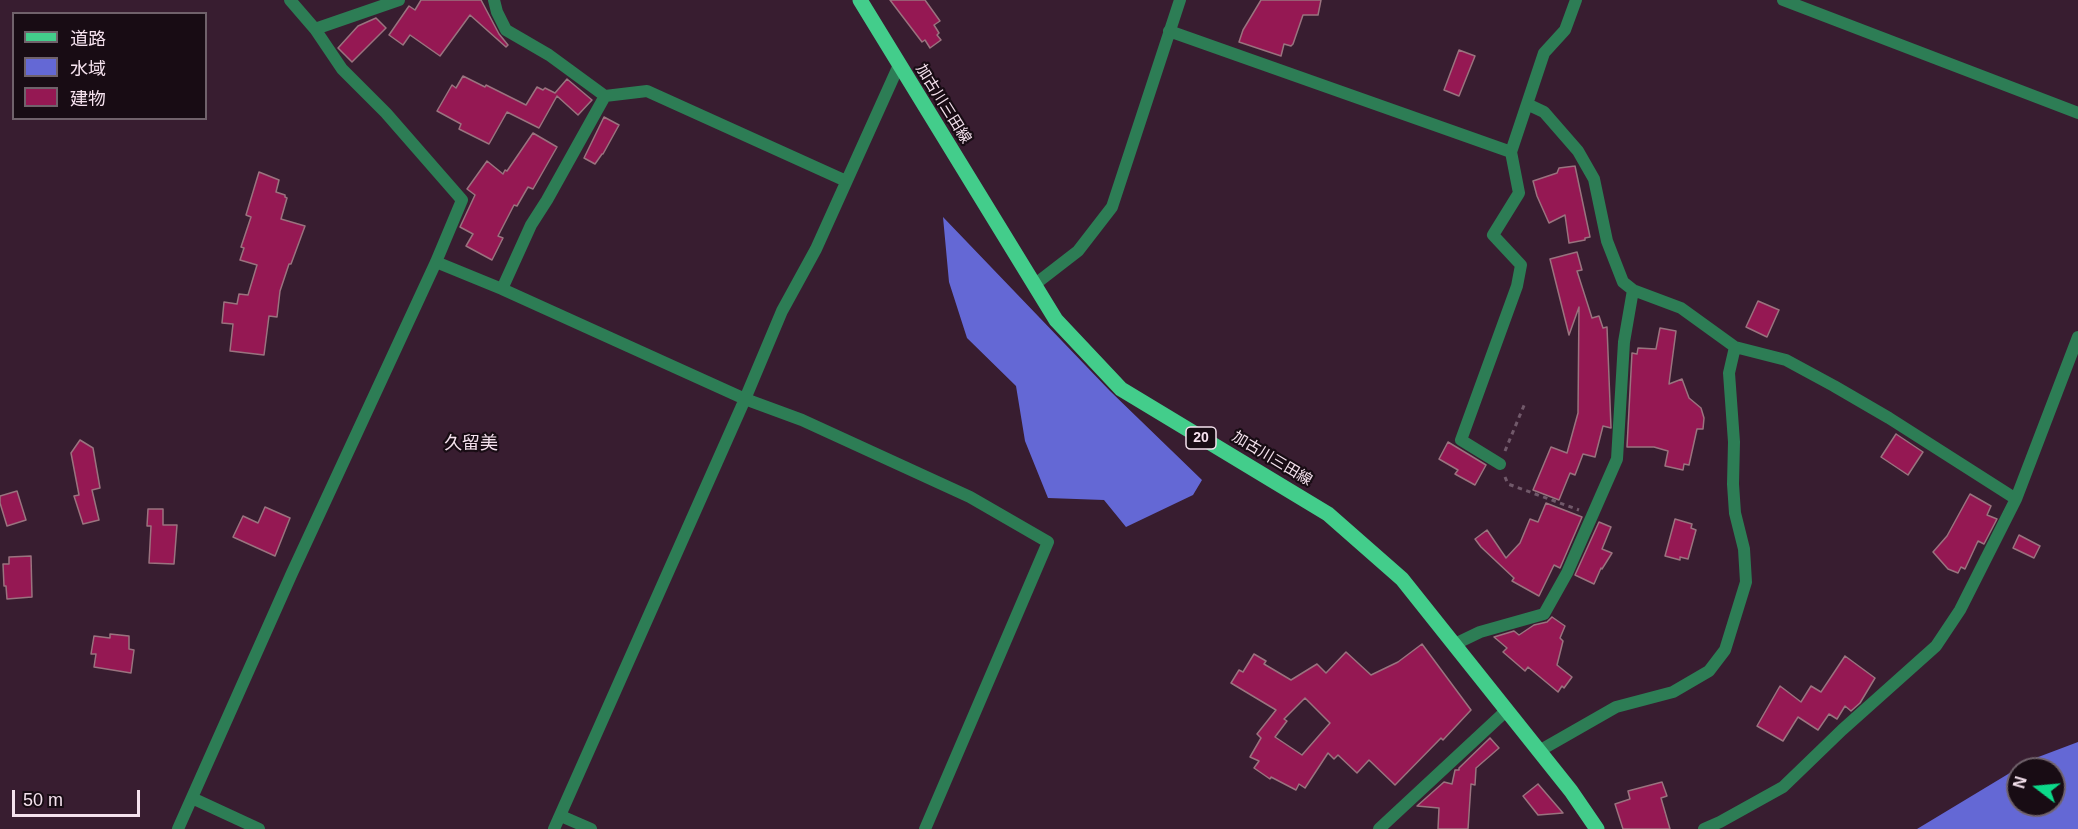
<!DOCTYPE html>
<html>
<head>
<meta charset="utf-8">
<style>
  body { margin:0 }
  #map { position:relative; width:2078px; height:829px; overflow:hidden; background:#381d30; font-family:Helvetica,"Noto Sans JP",sans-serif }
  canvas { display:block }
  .legend { position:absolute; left:12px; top:12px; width:195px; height:108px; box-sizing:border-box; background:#180c14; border:2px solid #70626b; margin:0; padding:8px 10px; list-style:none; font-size:18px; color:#f5e2ee }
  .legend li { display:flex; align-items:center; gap:12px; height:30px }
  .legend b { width:30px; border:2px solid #70626b }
  .north { position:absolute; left:2006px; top:757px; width:60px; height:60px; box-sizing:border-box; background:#180c14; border:2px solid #70626b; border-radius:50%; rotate:286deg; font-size:16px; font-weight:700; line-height:24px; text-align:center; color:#f5e2ee }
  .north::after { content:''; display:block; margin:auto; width:21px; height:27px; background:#0cd98a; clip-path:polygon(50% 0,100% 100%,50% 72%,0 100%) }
  .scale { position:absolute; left:12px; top:790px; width:128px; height:27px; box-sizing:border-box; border:3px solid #f5e2ee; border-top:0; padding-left:8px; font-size:18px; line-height:21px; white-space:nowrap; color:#f5e2ee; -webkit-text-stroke:4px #180c14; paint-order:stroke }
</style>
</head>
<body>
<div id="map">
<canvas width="2078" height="829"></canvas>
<ul class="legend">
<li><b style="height:8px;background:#43cd8b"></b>道路</li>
<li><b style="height:16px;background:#6468d5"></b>水域</li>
<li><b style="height:16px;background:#951853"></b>建物</li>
</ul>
<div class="north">N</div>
<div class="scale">50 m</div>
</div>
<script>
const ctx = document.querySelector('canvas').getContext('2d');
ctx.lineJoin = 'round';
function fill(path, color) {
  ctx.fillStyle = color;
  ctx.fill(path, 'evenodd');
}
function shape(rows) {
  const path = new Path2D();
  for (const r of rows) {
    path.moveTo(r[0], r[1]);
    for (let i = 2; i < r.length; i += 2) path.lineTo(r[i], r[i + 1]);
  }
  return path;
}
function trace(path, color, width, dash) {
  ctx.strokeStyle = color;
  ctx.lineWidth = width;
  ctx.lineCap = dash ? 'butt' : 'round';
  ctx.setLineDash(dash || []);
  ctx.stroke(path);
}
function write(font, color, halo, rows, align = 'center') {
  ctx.font = font + ' Helvetica,"Noto Sans JP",sans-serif';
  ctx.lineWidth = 4.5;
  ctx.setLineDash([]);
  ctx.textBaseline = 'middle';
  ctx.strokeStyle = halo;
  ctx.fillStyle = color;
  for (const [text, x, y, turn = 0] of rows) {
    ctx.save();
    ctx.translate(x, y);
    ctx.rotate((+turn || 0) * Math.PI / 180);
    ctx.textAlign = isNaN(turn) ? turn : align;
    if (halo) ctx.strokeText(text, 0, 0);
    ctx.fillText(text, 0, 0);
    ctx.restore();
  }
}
fill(shape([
  [943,217,1110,391,1202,480,1193,495,1126,527,1104,500,1048,498,1025,441,1016,386,967,338,949,282],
  [2078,742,2078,829,1917,829,2033,759],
  [2018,769,2054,769,2054,805,2018,805]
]), '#6468d5');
const building = shape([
  [421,0,481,0,499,34,508,45,506,47,470,15,440,56,410,35,403,45,389,35,409,6,415,10,421,0],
  [890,0,925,0,940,21,934,25,939,33,937,35,941,40,930,48,925,40,922,42,890,0],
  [1261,0,1321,0,1318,15,1303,15,1293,44,1291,46,1284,44,1281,56,1239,42,1243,30,1261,0],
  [376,18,386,28,352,62,338,48,358,26,376,18],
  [1459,50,1475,56,1459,96,1444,90,1459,50],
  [463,76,485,87,486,85,526,105,537,87,543,90,545,88,555,93,567,79,592,100,578,115,557,96,539,128,507,112,489,144,459,129,461,124,437,111,452,85,456,88,463,76],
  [604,117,619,125,603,154,602,154,595,164,584,158,604,117],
  [533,133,557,147,533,189,528,187,517,206,514,205,498,236,503,238,492,260,466,246,473,234,460,227,475,195,467,189,487,161,503,174,505,170,507,171,533,133],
  [1575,166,1590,237,1585,238,1585,240,1569,243,1565,215,1549,223,1537,196,1533,181,1557,173,1559,168,1575,166],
  [259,172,279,180,276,192,285,195,285,197,287,198,281,219,305,226,291,264,289,264,280,291,277,317,269,316,264,355,230,351,233,324,222,323,224,302,237,304,239,294,248,295,257,265,240,260,244,248,241,247,251,217,246,215,259,172],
  [1577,252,1582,270,1577,271,1592,318,1599,316,1603,328,1607,327,1611,428,1603,426,1595,457,1583,454,1575,475,1570,473,1559,500,1533,490,1551,447,1567,453,1578,413,1579,307,1569,335,1550,259,1577,252],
  [1758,301,1779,310,1767,337,1746,327,1758,301],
  [1660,328,1676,331,1669,384,1682,379,1689,398,1701,408,1704,418,1703,429,1697,429,1689,465,1684,464,1683,470,1665,466,1668,451,1654,447,1627,447,1632,353,1637,354,1638,348,1656,349,1660,328],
  [1896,434,1923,452,1908,475,1881,457,1896,434],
  [80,440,93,448,100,488,92,490,99,520,83,524,74,496,79,495,71,453,80,440],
  [1448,442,1486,465,1475,485,1455,474,1458,470,1439,459,1448,442],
  [17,491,26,520,7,526,0,503,0,496,17,491],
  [1970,494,1991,506,1987,515,1997,519,1984,544,1978,541,1965,569,1961,567,1958,573,1948,569,1933,552,1947,536,1970,494],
  [1546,503,1582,517,1560,568,1554,565,1539,596,1512,581,1514,578,1481,547,1475,539,1487,530,1506,558,1520,543,1530,519,1538,522,1546,503],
  [265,507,290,518,275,556,233,537,243,516,258,523,265,507],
  [148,509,163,509,163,525,177,525,174,564,149,563,151,526,147,526,148,509],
  [1675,519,1692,524,1691,528,1696,530,1688,559,1680,557,1680,560,1665,556,1675,519],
  [1599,522,1611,527,1602,549,1612,553,1602,569,1601,568,1594,584,1575,575,1599,522],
  [2019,535,2040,546,2034,558,2013,548,2019,535],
  [31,556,32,597,7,599,6,586,4,586,3,564,9,564,9,557,31,556],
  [1552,617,1565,626,1560,638,1563,641,1557,665,1572,677,1564,688,1562,686,1558,692,1528,667,1525,671,1503,652,1507,648,1494,637,1514,631,1519,635,1534,625,1547,622,1552,617],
  [110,634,129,636,129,649,134,650,131,673,94,667,96,654,91,654,94,636,110,638,110,634],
  [1422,644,1471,710,1443,740,1441,738,1395,785,1369,760,1357,773,1338,755,1334,759,1328,753,1305,788,1299,784,1296,790,1271,777,1270,779,1254,768,1259,761,1250,757,1261,738,1257,734,1276,710,1231,683,1239,670,1243,672,1254,654,1266,661,1264,664,1291,680,1317,664,1326,673,1346,652,1371,675,1398,662,1422,644],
  [1305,698,1330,723,1302,755,1275,737,1287,721,1284,719,1305,698],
  [1845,656,1875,678,1860,703,1851,711,1845,706,1837,719,1829,714,1818,730,1798,717,1783,741,1757,726,1780,686,1801,702,1811,686,1821,692,1845,656],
  [1490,738,1499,748,1476,768,1475,785,1471,784,1468,829,1438,829,1439,808,1417,806,1444,782,1452,784,1455,770,1459,770,1459,768,1490,738],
  [1662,782,1667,796,1661,798,1670,829,1623,829,1615,804,1630,799,1628,791,1662,782],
  [1538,784,1563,813,1538,815,1523,796,1538,784]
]);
fill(building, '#951853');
trace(building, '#9a737f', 1.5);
trace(shape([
  [1505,451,1525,403],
  [1505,477,1508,484,1579,510]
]), '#71596a', 3, [4.5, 4.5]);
trace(shape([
  [494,0,497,12,506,30,549,55,605,96,647,91,846,181],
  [1783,0,2078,113],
  [315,29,399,0],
  [1169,31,1511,152],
  [1527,104,1544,112,1578,151,1594,179,1607,241,1623,282,1633,290,1681,308,1735,347,1786,360,1834,386,1889,418,2016,499],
  [436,262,502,289,745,399,802,420,970,497,1048,542,925,829],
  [1034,285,1078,251,1112,207,1180,0],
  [502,289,531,225,547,200,605,96],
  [1500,464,1461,440,1517,286,1521,265,1493,235,1519,193,1511,152,1544,53,1565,30,1576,0],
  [1455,644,1480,632,1544,614,1567,573,1617,459,1624,342,1633,290],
  [1539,751,1616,707,1673,692,1709,671,1725,650,1746,582,1744,549,1735,513,1733,484,1734,442,1729,373,1735,347],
  [192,798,259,829],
  [561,816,591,829],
  [178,829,292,573,436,262,462,200,386,113,342,69,315,29,290,0],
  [554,829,745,399,782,311,816,249,899,65],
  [1379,829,1507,710],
  [1704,829,1720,822,1783,787,1842,730,1936,646,1960,610,2016,499,2078,337]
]), '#2d7d55', 12);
trace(shape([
  [860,0,1056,320,1121,389,1328,514,1402,579,1571,791,1597,829]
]), '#43cd8b', 15);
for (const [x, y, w] of [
  [1201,438,30]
]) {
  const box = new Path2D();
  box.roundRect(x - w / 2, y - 11, w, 22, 4.5);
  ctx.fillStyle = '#180c14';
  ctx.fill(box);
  trace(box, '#f5e2ee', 1.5);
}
write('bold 14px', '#f5e2ee', null, [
  ["20",1201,438]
]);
write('15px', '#f5e2ee', '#180c14', [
  ["加古川三田線",943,104,58],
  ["加古川三田線",1272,459,31]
]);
write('18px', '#f5e2ee', '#180c14', [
  ["久留美",471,444]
]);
</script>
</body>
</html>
